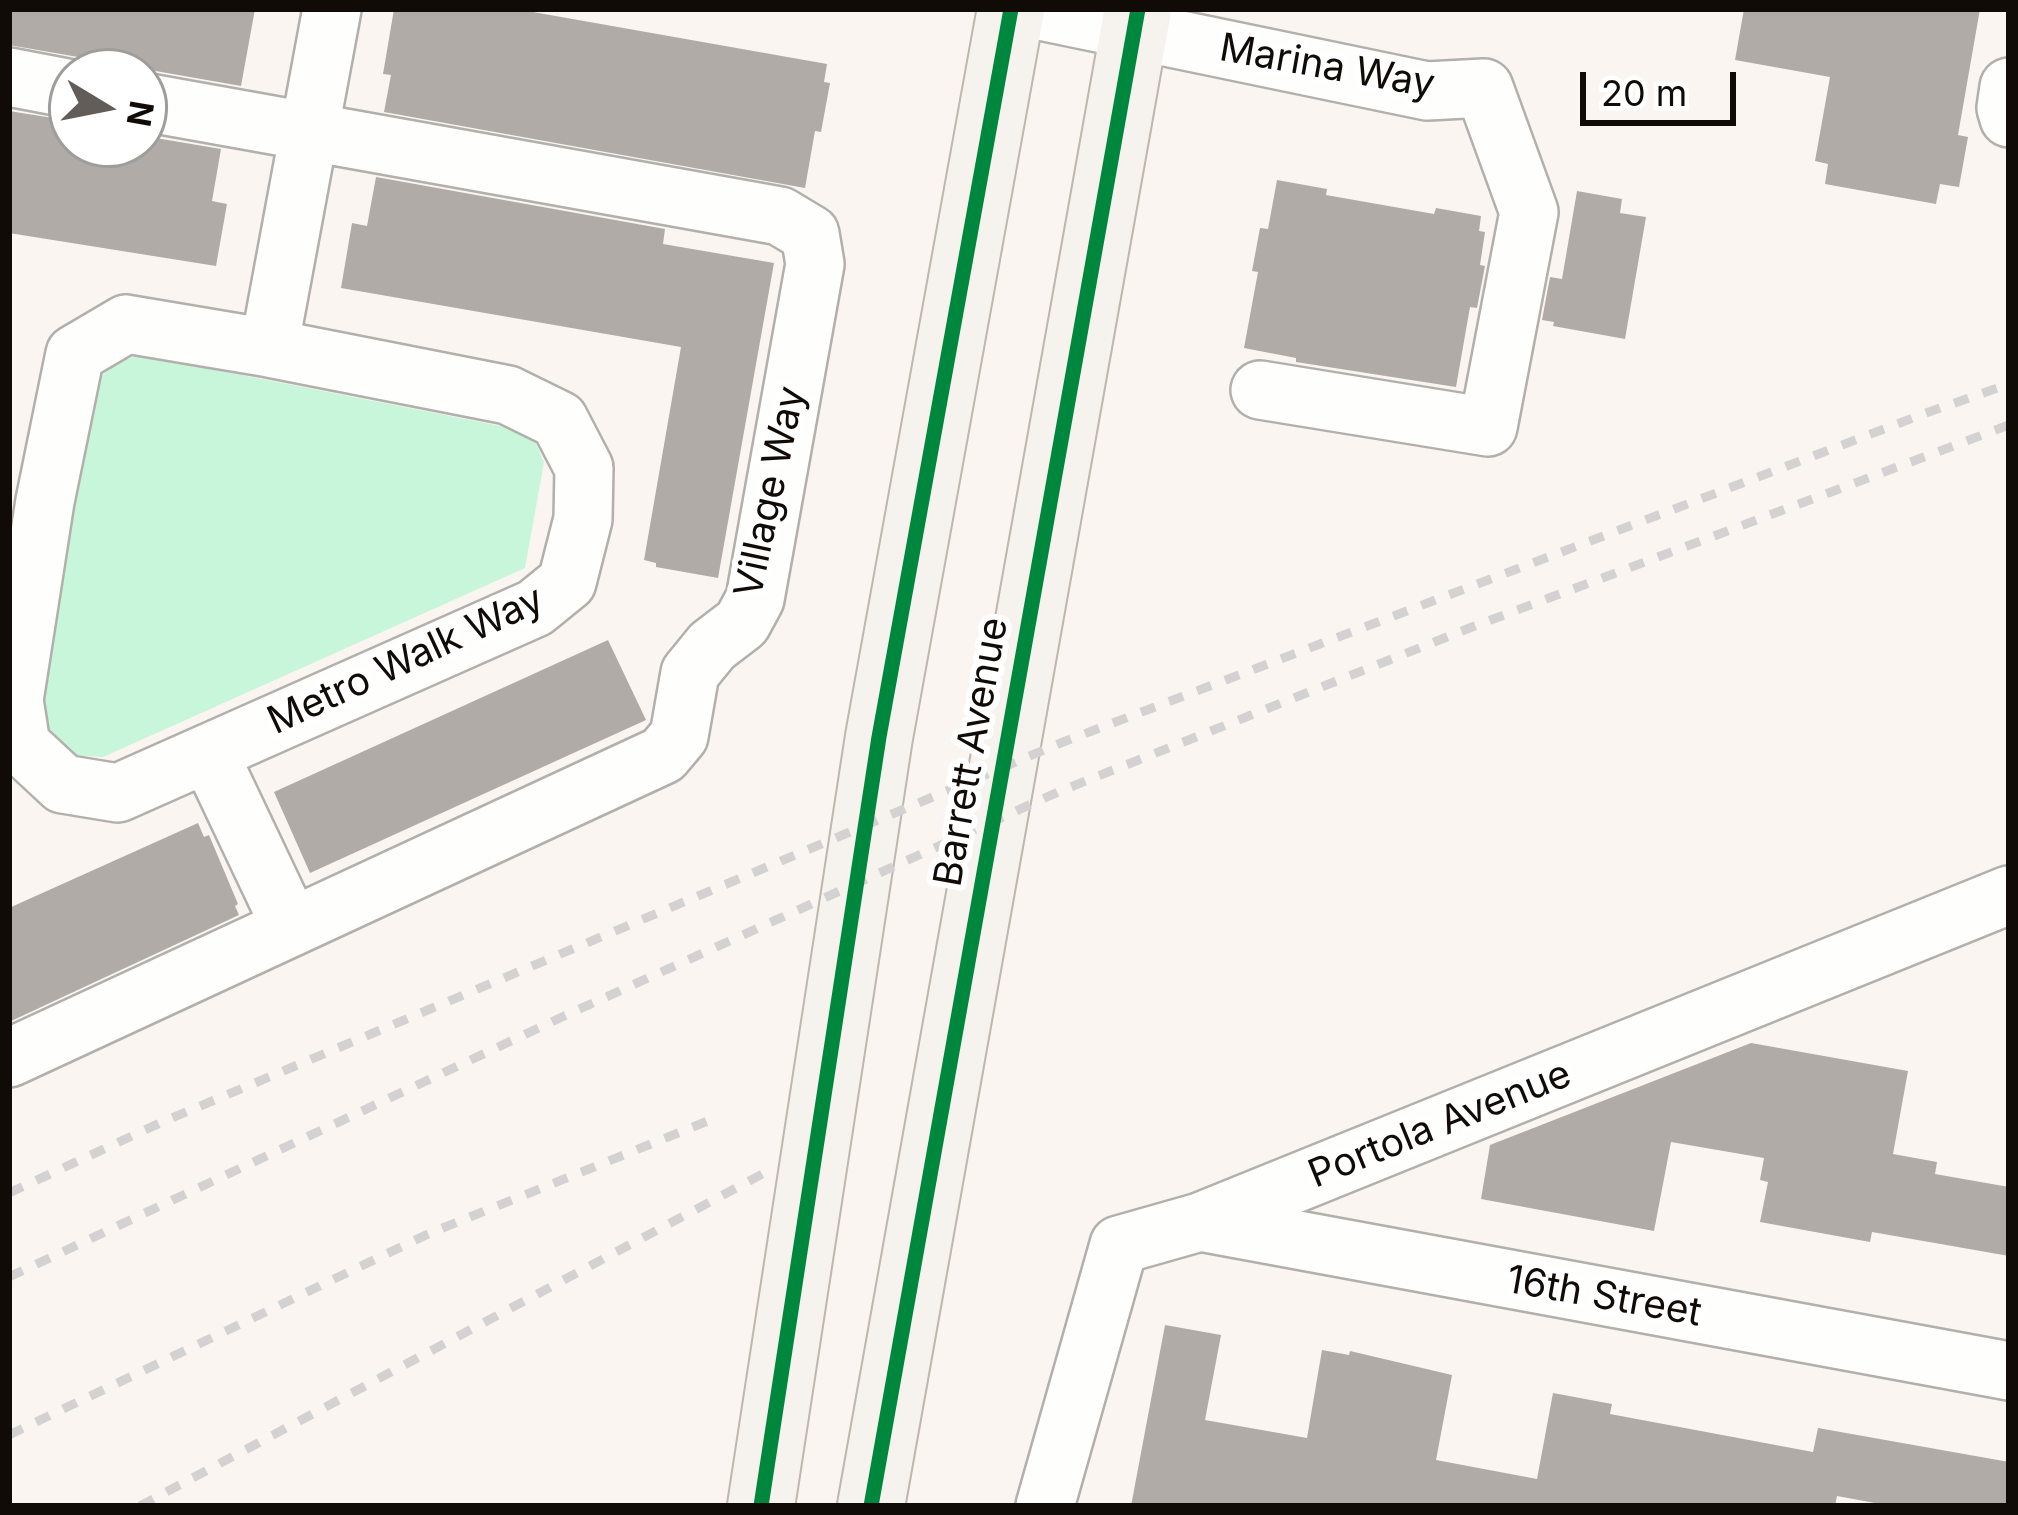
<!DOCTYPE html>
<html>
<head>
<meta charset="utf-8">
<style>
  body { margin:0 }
  #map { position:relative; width:2018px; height:1515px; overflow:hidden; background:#faf5f0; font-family:Inter,sans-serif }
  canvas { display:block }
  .frame { position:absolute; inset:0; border:12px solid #100b07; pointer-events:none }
  .north { position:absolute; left:48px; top:48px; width:120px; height:120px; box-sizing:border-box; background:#fff; border:3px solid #9f9d9c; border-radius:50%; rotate:100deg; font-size:33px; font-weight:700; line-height:48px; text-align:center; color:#100b07 }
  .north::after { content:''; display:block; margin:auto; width:42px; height:54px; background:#625d59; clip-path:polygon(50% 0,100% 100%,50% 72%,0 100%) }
  .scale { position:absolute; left:1580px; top:72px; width:156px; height:54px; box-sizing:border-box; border:6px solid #100b07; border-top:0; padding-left:15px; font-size:36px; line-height:42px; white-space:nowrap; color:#100b07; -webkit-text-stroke:9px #fff; paint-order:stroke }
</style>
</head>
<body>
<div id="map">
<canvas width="2018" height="1515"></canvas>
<div class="frame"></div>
<div class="north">N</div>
<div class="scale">20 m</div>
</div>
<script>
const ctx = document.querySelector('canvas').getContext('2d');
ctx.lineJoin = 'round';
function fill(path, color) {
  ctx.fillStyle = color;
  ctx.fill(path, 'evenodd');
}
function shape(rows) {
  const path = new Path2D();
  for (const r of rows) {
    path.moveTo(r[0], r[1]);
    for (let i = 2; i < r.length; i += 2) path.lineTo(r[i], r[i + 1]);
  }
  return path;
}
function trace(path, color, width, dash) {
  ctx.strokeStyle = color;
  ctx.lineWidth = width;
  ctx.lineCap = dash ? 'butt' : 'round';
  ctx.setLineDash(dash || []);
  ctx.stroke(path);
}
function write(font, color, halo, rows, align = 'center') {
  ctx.font = font + ' Inter,sans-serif';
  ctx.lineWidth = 12;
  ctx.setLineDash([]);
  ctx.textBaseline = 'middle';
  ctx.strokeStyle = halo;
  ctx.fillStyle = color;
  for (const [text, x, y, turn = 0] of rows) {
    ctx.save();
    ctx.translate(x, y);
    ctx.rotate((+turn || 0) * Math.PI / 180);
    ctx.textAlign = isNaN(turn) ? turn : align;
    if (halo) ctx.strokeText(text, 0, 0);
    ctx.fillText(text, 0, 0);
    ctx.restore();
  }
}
fill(shape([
  [140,355,531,432,544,462,525,568,103,757,68,755,44,733,38,704,97,381,115,363]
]), '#c7f6da');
fill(shape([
  [9,9,255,9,241,86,150,70,99,72,93,63,78,57,9,45],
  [394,9,516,9,827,64,824,82,830,83,821,132,815,131,805,188,384,112,391,75,383,74],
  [1744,9,1980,9,1958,135,1968,137,1959,187,1940,184,1936,204,1825,184,1828,164,1815,161,1830,77,1735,60],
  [9,111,72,121,72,144,144,144,144,136,221,149,212,201,227,204,216,266,9,233],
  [376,177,665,229,663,244,774,263,718,578,656,567,656,563,644,560,681,347,341,288,352,223,367,226],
  [1277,180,1327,189,1326,195,1434,214,1436,208,1481,216,1479,231,1485,232,1480,265,1485,266,1477,308,1470,307,1456,387,1296,362,1296,358,1244,348,1258,272,1252,271,1260,228,1268,229],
  [1577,191,1622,199,1620,213,1646,217,1625,339,1553,326,1554,322,1542,320,1550,277,1562,279],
  [608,640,646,720,310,873,274,792],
  [198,823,204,837,209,835,238,904,235,906,239,915,9,1022,9,908],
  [1751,1043,1908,1071,1893,1154,1937,1162,1935,1174,2009,1187,2009,1256,1872,1232,1870,1242,1760,1222,1768,1182,1760,1180,1764,1158,1671,1142,1654,1231,1481,1199,1490,1145],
  [1165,1325,1221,1335,1205,1420,1307,1438,1322,1350,1349,1355,1350,1351,1452,1375,1436,1460,1537,1479,1553,1393,1612,1404,1610,1414,1813,1452,1818,1428,2009,1462,2009,1506,1891,1506,1837,1496,1835,1506,1131,1506]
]), '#b0aba6');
const minor = shape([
  [1031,9,1427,91,1484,88,1529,212,1488,427,1260,390],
  [9,77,72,89],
  [2009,87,2006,108,2009,118],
  [126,324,269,348,508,395,559,420,584,468,583,519,567,582,535,608,118,793,63,784,21,745,14,700,45,501,75,354,126,324],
  [269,348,332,9],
  [209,754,291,927],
  [9,1058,663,755,679,736,690,673,712,646,742,623,755,599,815,264,810,234,780,216,144,102],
  [1200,1222,2009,1371],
  [1045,1506,1119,1245,1200,1222,2009,895]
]);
const major = shape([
  [761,1506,879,737,1011,9],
  [871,1506,1138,9]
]);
trace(minor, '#b3afaa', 62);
trace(major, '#bfb6ad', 70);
trace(minor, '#fefefd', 57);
trace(major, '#f6f2ed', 66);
trace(shape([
  [9,1193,160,1123,1063,742,1926,413,2009,384],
  [9,1277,562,1017,1058,792,1472,627,2009,425],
  [9,1435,428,1234,720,1116],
  [140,1506,766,1172]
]), '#d3d1d1', 9, [15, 15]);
trace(shape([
  [761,1506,879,737,1011,9],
  [871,1506,1138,9]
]), '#00873e', 15);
write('39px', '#100b07', '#fff', [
  ["Marina Way",1327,67,10],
  ["Village Way",771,492,-78],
  ["Metro Walk Way",406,661,-25],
  ["Barrett Avenue",972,752,-80],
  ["Portola Avenue",1440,1125,-22],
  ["16th Street",1604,1297,10]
]);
</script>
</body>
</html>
